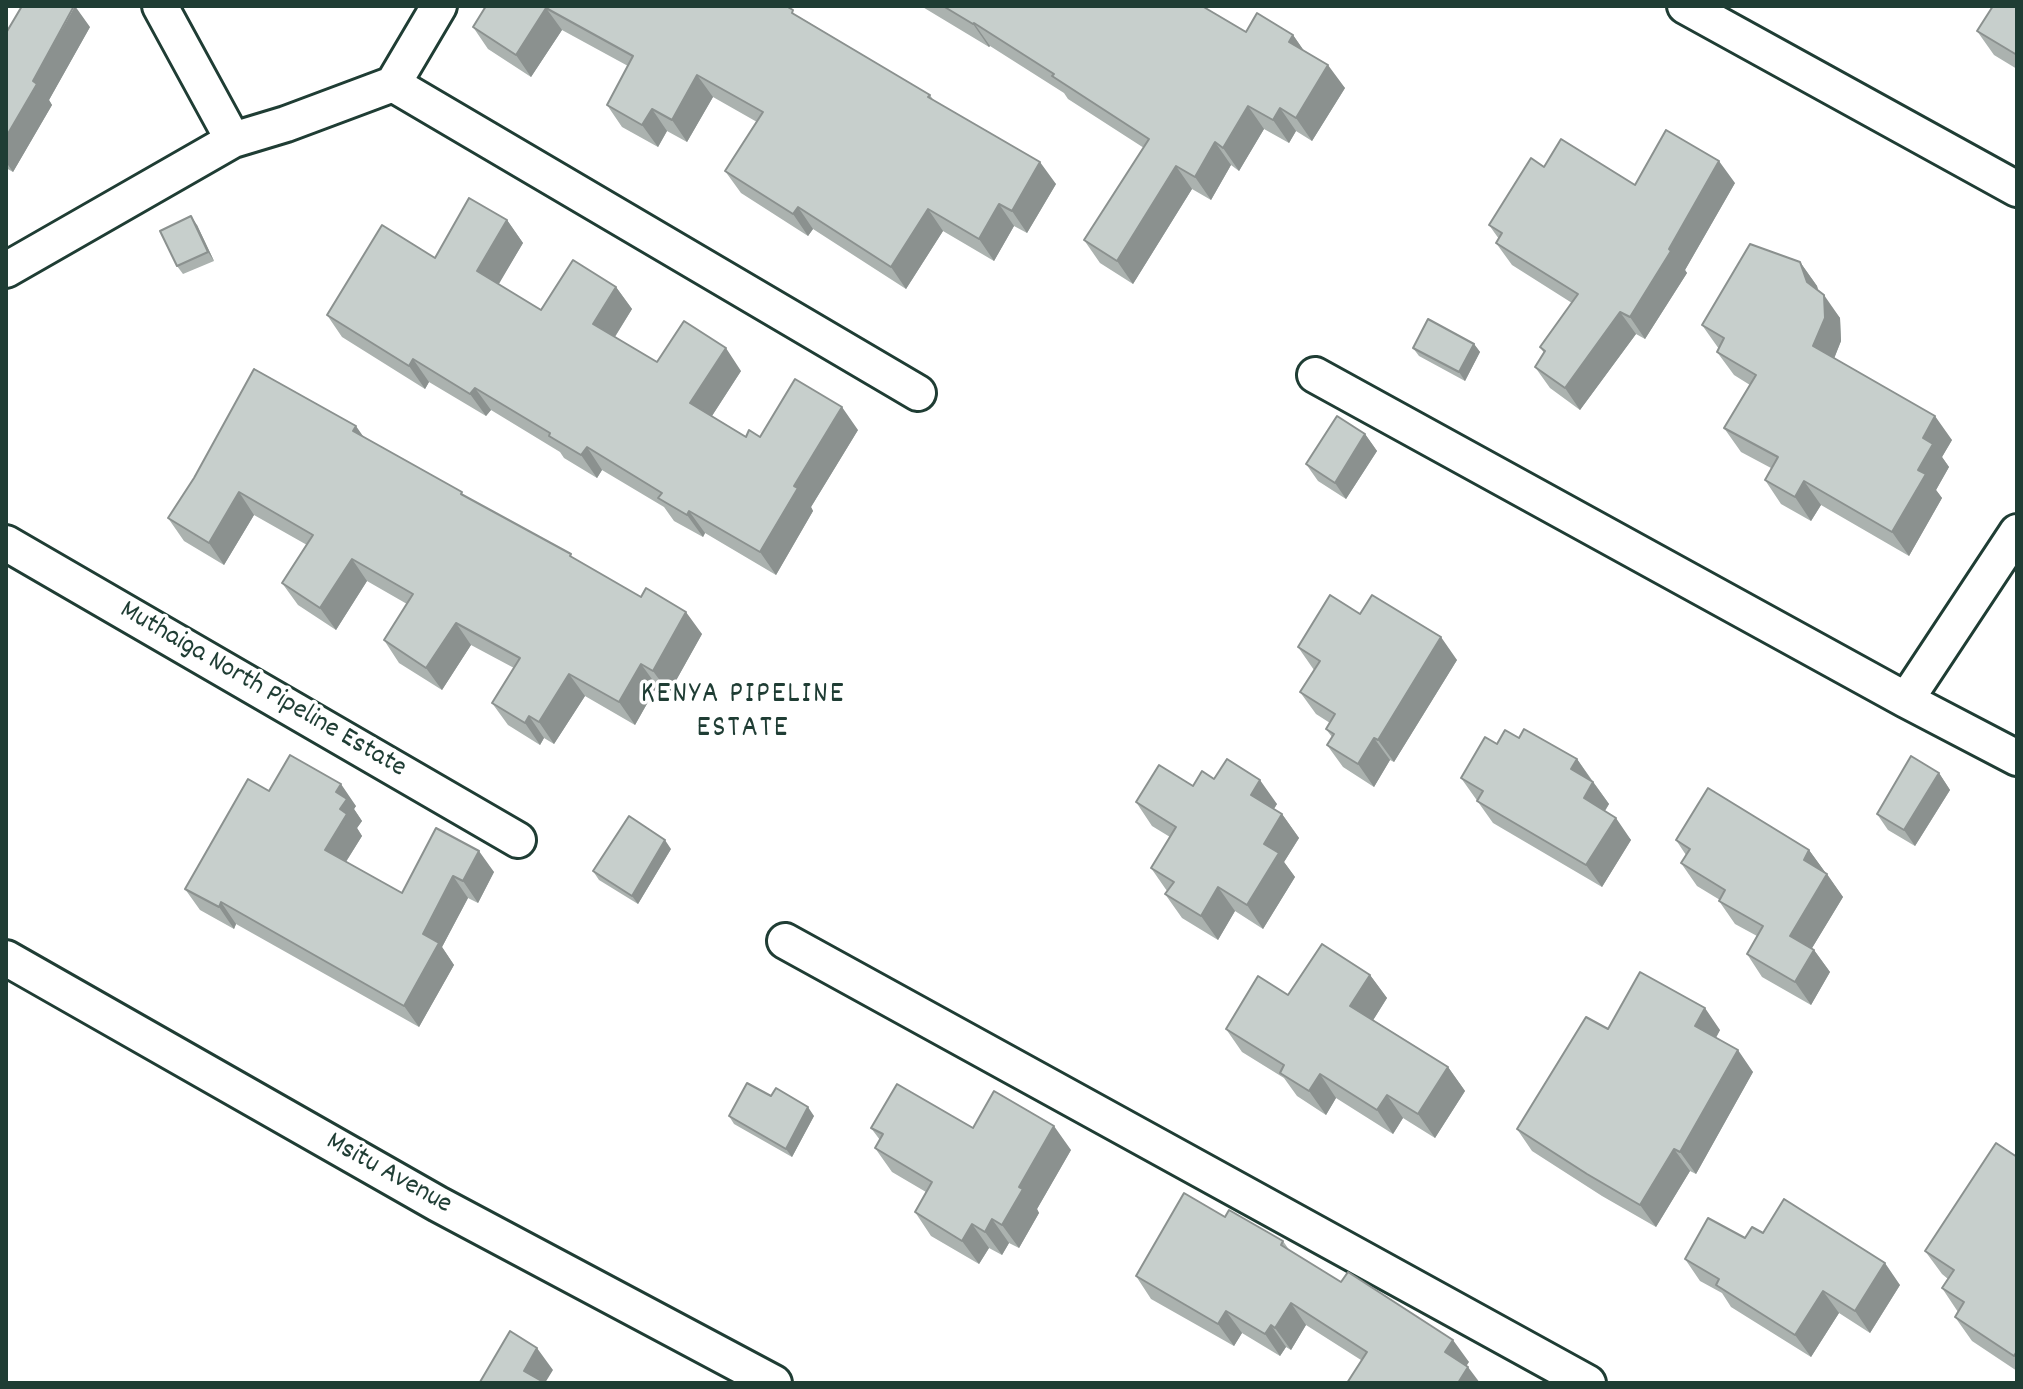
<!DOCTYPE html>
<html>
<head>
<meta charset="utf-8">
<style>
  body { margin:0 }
  #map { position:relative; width:2023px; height:1389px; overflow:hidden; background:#fff; font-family:Dekko,sans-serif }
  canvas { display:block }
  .frame { position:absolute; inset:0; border:8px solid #1f3d34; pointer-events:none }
</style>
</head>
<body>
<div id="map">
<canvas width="2023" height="1389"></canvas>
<div class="frame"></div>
</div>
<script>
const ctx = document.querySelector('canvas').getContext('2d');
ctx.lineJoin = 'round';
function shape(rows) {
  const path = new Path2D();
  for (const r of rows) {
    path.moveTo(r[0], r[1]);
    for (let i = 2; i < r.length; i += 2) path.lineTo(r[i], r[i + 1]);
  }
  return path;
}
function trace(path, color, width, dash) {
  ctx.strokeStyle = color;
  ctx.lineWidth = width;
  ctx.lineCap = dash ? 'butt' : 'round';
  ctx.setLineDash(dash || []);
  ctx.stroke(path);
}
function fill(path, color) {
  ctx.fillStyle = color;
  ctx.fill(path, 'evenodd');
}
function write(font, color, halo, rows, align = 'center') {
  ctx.font = font + ' Dekko,sans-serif';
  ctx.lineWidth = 7;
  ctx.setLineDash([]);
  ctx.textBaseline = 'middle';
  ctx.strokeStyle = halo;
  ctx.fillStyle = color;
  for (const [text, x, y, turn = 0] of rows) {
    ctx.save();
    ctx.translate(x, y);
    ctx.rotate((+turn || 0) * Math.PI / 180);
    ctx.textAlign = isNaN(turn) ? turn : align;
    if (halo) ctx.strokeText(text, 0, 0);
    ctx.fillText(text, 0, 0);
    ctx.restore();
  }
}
const minor = shape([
  [160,6,233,140],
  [1685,6,2017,189],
  [393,84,918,393],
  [6,270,233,140,286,124,393,84,439,6],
  [1315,375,1906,700,2017,758],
  [6,543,518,840],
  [1906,700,2017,532],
  [785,941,1588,1383],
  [6,958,438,1204,774,1383]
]);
trace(minor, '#1f3d34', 40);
trace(minor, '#fff', 34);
fill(shape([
  [486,6,798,16,930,95,934,101,1056,184,1027,233,1014,226,994,261,943,231,906,289,813,229,808,236,741,193,725,171,757,122,713,97,687,142,667,131,658,147,622,127,607,105,628,66,562,30,531,77,488,49,473,27],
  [921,6,1202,6,1246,32,1293,35,1304,51,1345,88,1312,141,1296,131,1289,143,1264,129,1239,171,1231,165,1211,200,1192,189,1133,284,1100,263,1084,240,1144,148,1068,99,1064,93,990,46,989,47],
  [2017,6,2017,69,1994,55,1977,31],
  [90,27,49,100,52,105,13,172,6,168,6,33],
  [1735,183,1685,270,1687,273,1645,339,1636,334,1580,410,1550,388,1535,367,1544,353,1540,347,1572,303,1512,265,1496,243,1499,239,1489,225,1635,185],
  [507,220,523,243,498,284,541,310,616,287,632,309,615,337,657,362,741,371,712,416,746,437,858,430,811,507,813,511,776,575,705,533,703,537,674,521,664,507,602,470,597,478,564,458,560,452,491,410,486,416,429,382,425,389,342,337,327,315],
  [197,225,214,261,183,274,177,266],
  [1800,262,1817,286,1818,291,1840,318,1841,341,1834,358,1952,440,1942,457,1949,467,1936,490,1942,498,1909,556,1821,505,1811,521,1781,504,1765,480,1771,468,1741,452,1724,428,1750,385,1734,375,1717,352,1719,349,1702,325],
  [1474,344,1480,352,1465,381,1419,356,1413,348],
  [1365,434,1377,451,1346,499,1318,481,1306,464],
  [364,437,702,634,669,693,657,686,635,725,585,696,554,744,544,738,540,745,508,725,492,703,514,668,471,645,442,690,399,663,384,640,407,604,367,581,336,630,298,605,282,583,307,545,254,515,224,565,184,541,168,518],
  [1360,614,1457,660,1394,762,1390,760,1374,787,1343,767,1327,745,1332,737,1326,729,1330,723,1316,714,1300,692,1314,670,1298,647],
  [1519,738,1577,759,1609,804,1605,811,1631,840,1602,887,1493,823,1461,778,1497,744],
  [1939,773,1950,790,1915,846,1888,830,1877,814],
  [1214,779,1277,804,1274,809,1282,814,1299,838,1284,862,1295,877,1263,929,1235,911,1218,940,1182,918,1165,894,1167,891,1151,868,1170,837,1152,826,1136,802],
  [269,791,356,806,354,809,362,821,357,828,362,836,346,862,402,893,436,828,494,872,478,903,468,898,442,947,454,965,419,1027,236,924,234,929,200,910,185,889],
  [1676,840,1809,850,1843,897,1812,948,1814,950,1830,972,1811,1005,1762,977,1747,954,1757,936,1735,924,1719,901,1720,900,1697,886,1681,863,1686,855],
  [671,849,638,904,599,880,593,871],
  [1370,975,1387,998,1373,1020,1448,1067,1465,1091,1435,1138,1403,1118,1393,1134,1336,1098,1326,1115,1297,1096,1284,1078,1242,1052,1226,1029,1288,995],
  [1608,1029,1720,1030,1716,1038,1753,1072,1696,1174,1690,1171,1656,1227,1602,1196,1532,1151,1517,1129],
  [771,1096,814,1116,792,1157,734,1124,729,1116],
  [871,1128,973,1128,1071,1150,1037,1209,1039,1213,1019,1248,1009,1243,1002,1255,989,1248,979,1264,931,1236,915,1212,926,1192,892,1172,875,1148,880,1140],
  [2017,1157,2017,1371,1972,1341,1955,1317,1958,1312,1942,1288,1948,1279,1942,1274,1925,1251],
  [1225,1217,1283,1241,1290,1251,1469,1362,1361,1360,1306,1325,1291,1350,1286,1347,1280,1356,1242,1333,1234,1346,1151,1299,1136,1276],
  [1763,1233,1900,1285,1870,1333,1839,1313,1811,1357,1731,1307,1722,1293,1700,1281,1685,1259]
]), '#abb2af');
fill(shape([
  [75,6,90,27,49,100,52,105,13,172,6,162,6,137,33,81],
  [546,8,562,30,531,77,516,55],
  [974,23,990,46,989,47,973,24],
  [1293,35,1309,58,1289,42],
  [1328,65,1345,88,1312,141,1296,118],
  [697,75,713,97,687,142,672,120],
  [1248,106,1264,129,1239,171,1223,148],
  [1280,108,1296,131,1289,143,1273,120],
  [652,109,667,131,658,147,642,125],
  [1215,142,1231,165,1211,200,1195,177],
  [1719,161,1735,183,1685,270,1687,273,1645,339,1630,317],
  [1040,162,1056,184,1027,233,1012,211],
  [1176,166,1192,189,1133,284,1117,261],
  [999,204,1014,226,994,261,979,239],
  [798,207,813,229,808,236,793,214],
  [928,209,943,231,906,289,891,267],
  [191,216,197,225,214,261,208,252],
  [507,220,523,243,493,294,477,271],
  [1800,262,1817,286,1823,306,1807,282],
  [616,287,632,309,609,346,593,324],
  [1824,295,1840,318,1841,341,1830,369,1813,346],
  [1620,312,1636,334,1580,410,1565,388],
  [1474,344,1480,352,1465,381,1459,372],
  [726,348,741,371,706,425,690,403],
  [413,359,429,382,425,389,409,366],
  [475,388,491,410,486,416,470,394],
  [842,407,858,430,811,507,813,511,776,575,760,552,794,486],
  [1935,416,1952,440,1942,457,1949,467,1936,490,1942,498,1909,556,1892,532,1918,470,1923,438],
  [356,426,372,449,353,431],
  [1365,434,1377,451,1346,499,1335,483],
  [587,447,602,470,597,478,581,455],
  [1804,481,1821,505,1811,521,1795,497],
  [239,492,254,515,224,565,209,543],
  [689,511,705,533,703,537,687,515],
  [352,559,367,581,336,630,320,608],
  [686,612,702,634,669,693,653,671],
  [456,623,471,645,442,690,426,668],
  [1441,637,1457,660,1394,762,1378,740],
  [641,664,657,686,635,725,619,702],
  [569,674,585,696,554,744,539,722],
  [529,716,544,738,540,745,525,723],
  [1374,738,1390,760,1374,787,1358,764],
  [1577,759,1592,781,1571,769],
  [1939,773,1950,790,1915,846,1904,830],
  [1260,780,1277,804,1267,819,1251,795],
  [1593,782,1609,804,1599,820,1584,798],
  [341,784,356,806,354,809,362,821,357,828,362,836,340,871,325,850,340,809,336,792],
  [1282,814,1299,838,1284,862,1295,877,1263,929,1247,905,1264,844],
  [1616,818,1631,840,1602,887,1586,865],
  [665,840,671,849,638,904,632,896],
  [1809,850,1825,872,1819,882,1804,860],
  [479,851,494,872,478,903,463,881],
  [1827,874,1843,897,1806,958,1790,936],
  [453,876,468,898,442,947,454,965,419,1027,404,1006,423,934],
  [1218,887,1235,911,1218,940,1201,916],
  [221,902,236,924,234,929,219,907],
  [1814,950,1830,972,1811,1005,1795,982],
  [1370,975,1387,998,1367,1030,1350,1006],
  [1705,1008,1720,1030,1710,1048,1695,1026],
  [1738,1050,1753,1072,1696,1174,1680,1152],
  [1448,1067,1465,1091,1435,1138,1418,1114],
  [1320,1074,1336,1098,1326,1115,1309,1091],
  [1387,1095,1403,1118,1393,1134,1377,1110],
  [808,1107,814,1116,792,1157,786,1149],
  [1054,1126,1071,1150,1037,1209,1039,1213,1019,1248,1002,1225,1019,1187],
  [1674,1149,1690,1171,1656,1227,1640,1205],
  [992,1219,1009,1243,1002,1255,985,1232],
  [972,1224,989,1248,979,1264,962,1241],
  [1885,1263,1900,1285,1870,1333,1855,1311],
  [1823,1291,1839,1313,1811,1357,1795,1335],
  [1291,1303,1306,1325,1291,1350,1275,1328],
  [1226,1311,1242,1333,1234,1346,1218,1324],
  [1271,1325,1286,1347,1280,1356,1265,1334],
  [1453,1340,1469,1362,1461,1374,1445,1352],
  [537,1348,553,1370,545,1383,524,1371],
  [1468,1367,1480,1383,1458,1383]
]), '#8b918f');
const building = shape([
  [22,6,74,6,33,81,37,84,6,137,6,33,22,6],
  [486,6,786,6,793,10,792,13,930,95,928,97,1040,162,1012,211,999,204,979,239,928,209,891,267,798,207,793,214,725,171,763,112,697,75,672,120,652,109,642,125,607,105,633,56,546,8,516,55,473,27,486,6],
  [943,6,1202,6,1246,32,1257,13,1293,35,1289,42,1328,65,1296,118,1280,108,1273,120,1248,106,1223,148,1215,142,1195,177,1176,166,1117,261,1084,240,1149,139,1052,76,1054,74,974,23,973,24,943,6],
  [1993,6,2017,6,2017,55,1977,31,1993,6],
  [1666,130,1719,161,1669,249,1671,251,1630,317,1620,312,1565,388,1535,367,1545,351,1540,347,1578,294,1496,243,1502,233,1489,225,1531,158,1544,167,1561,139,1635,185,1666,130],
  [469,198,507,220,477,271,541,310,573,260,616,287,593,324,657,362,684,321,726,348,690,403,746,437,749,430,760,437,795,379,842,407,794,486,798,488,760,552,689,511,687,515,658,498,662,493,587,447,581,455,549,436,550,433,475,388,470,394,413,359,409,366,327,315,382,225,435,258,469,198],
  [191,216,208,252,177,266,160,231,191,216],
  [1750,244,1800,262,1807,282,1824,295,1825,318,1813,346,1935,416,1923,438,1933,444,1918,470,1926,474,1892,532,1804,481,1795,497,1765,480,1778,457,1724,428,1756,375,1717,352,1724,338,1702,325,1750,244],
  [1428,319,1474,344,1459,372,1413,348,1428,319],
  [254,369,356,426,353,431,462,492,461,494,571,554,570,556,641,597,646,588,686,612,653,671,641,664,619,702,569,674,539,722,529,716,525,723,492,703,520,658,456,623,426,668,384,640,413,594,352,559,320,608,282,583,313,535,239,492,209,543,168,518,194,478,254,369],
  [1337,416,1365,434,1335,483,1306,464,1337,416],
  [1330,595,1360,614,1372,595,1441,637,1378,740,1374,738,1358,764,1327,745,1334,734,1326,729,1335,714,1300,692,1320,661,1298,647,1330,595],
  [1524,729,1577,759,1571,769,1593,782,1584,798,1616,818,1586,865,1477,801,1483,791,1461,778,1485,737,1497,744,1505,730,1519,738,1524,729],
  [290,755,341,784,336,792,347,799,340,809,347,814,325,850,402,893,436,828,479,851,463,881,453,876,423,934,439,943,404,1006,221,902,219,907,185,889,248,779,269,791,290,755],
  [1911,756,1939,773,1904,830,1877,814,1911,756],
  [1227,759,1260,780,1251,795,1282,814,1264,844,1279,853,1247,905,1218,887,1201,916,1165,894,1174,882,1151,868,1176,827,1136,802,1159,765,1193,786,1202,771,1214,779,1227,759],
  [1708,788,1809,850,1804,860,1827,874,1790,936,1814,950,1795,982,1747,954,1763,926,1719,901,1725,890,1681,863,1690,849,1676,840,1708,788],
  [629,816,665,840,632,896,593,871,629,816],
  [1322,944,1370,975,1350,1006,1448,1067,1418,1114,1387,1095,1377,1110,1320,1074,1309,1091,1280,1073,1284,1065,1226,1029,1258,976,1288,995,1322,944],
  [1640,972,1705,1008,1695,1026,1738,1050,1680,1152,1674,1149,1640,1205,1587,1174,1517,1129,1586,1017,1608,1029,1640,972],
  [747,1083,771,1096,776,1088,808,1107,786,1149,729,1116,747,1083],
  [897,1084,973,1128,994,1091,1054,1126,1019,1187,1023,1189,1002,1225,992,1219,985,1232,972,1224,962,1241,915,1212,932,1182,875,1148,883,1134,871,1128,897,1084],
  [1996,1143,2017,1157,2017,1351,2014,1356,1955,1317,1964,1302,1942,1288,1954,1270,1925,1251,1996,1143],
  [1184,1193,1225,1217,1229,1210,1283,1241,1281,1245,1341,1282,1348,1272,1453,1340,1445,1352,1468,1367,1458,1383,1347,1383,1367,1352,1291,1303,1275,1328,1271,1325,1265,1334,1226,1311,1218,1324,1136,1276,1184,1193],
  [1784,1199,1885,1263,1855,1311,1823,1291,1795,1335,1716,1285,1719,1279,1685,1259,1708,1218,1745,1238,1752,1227,1763,1233,1784,1199],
  [510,1331,537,1348,524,1371,545,1383,480,1382,510,1331]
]);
fill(building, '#c7cfcc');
trace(building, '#8b918f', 2);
write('28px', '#1f3d34', '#fff', [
  ["Muthaiga North Pipeline Estate",262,691,30],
  ["Msitu Avenue",388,1175,29]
]);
ctx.letterSpacing = '2px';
write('30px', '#1f3d34', '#fff', [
  ["KENYA PIPELINE",743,697],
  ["ESTATE",743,731]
]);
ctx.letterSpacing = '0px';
</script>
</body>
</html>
